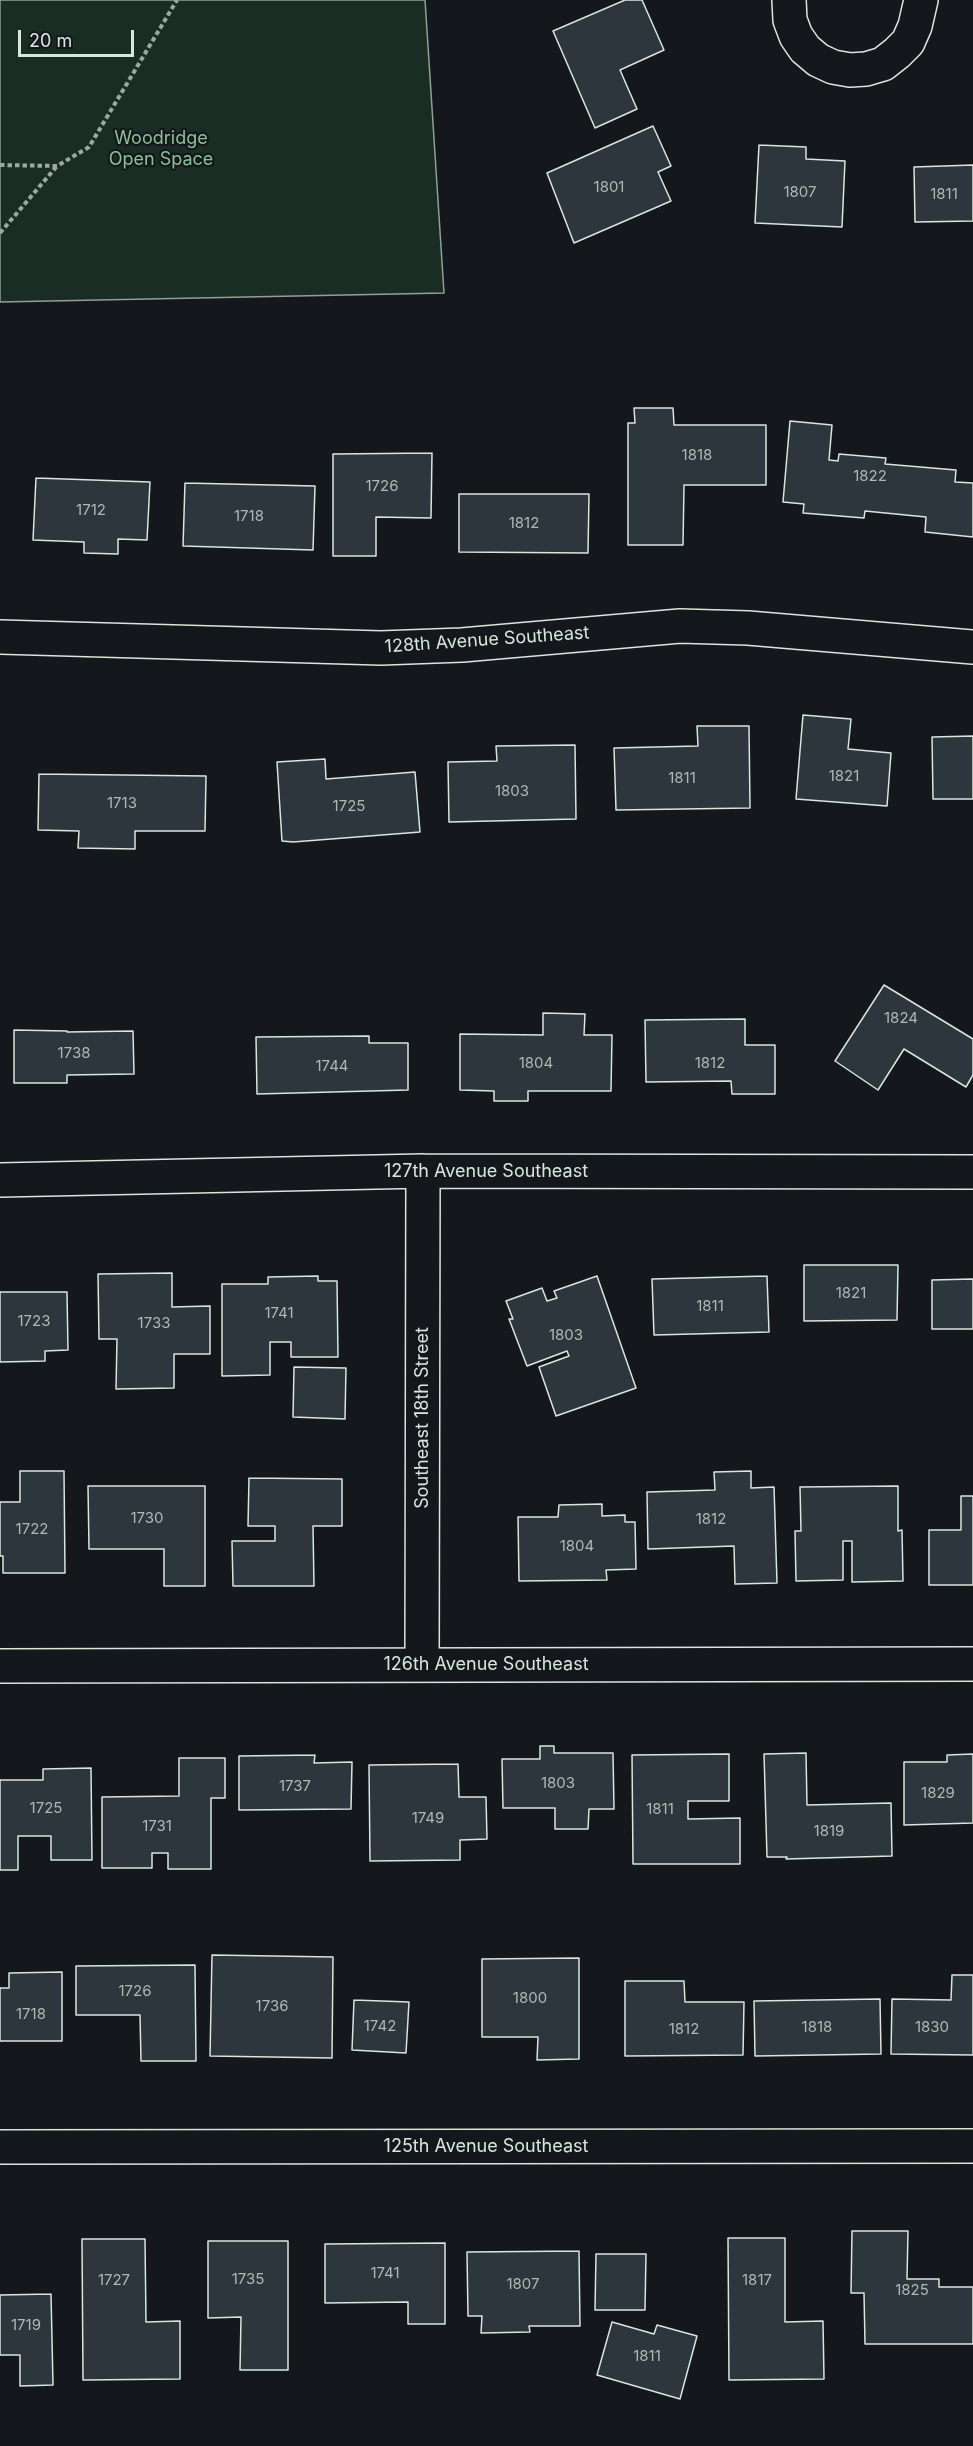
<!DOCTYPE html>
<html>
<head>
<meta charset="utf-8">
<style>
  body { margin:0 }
  #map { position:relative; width:973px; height:2446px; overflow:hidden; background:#14181c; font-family:Inter,sans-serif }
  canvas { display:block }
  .scale { position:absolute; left:18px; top:30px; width:116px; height:27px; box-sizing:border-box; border:3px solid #d8e6dc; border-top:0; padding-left:8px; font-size:18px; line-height:21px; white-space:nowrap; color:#d8e6dc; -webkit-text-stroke:4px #14181c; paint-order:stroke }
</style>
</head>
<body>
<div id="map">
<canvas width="973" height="2446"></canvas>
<div class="scale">20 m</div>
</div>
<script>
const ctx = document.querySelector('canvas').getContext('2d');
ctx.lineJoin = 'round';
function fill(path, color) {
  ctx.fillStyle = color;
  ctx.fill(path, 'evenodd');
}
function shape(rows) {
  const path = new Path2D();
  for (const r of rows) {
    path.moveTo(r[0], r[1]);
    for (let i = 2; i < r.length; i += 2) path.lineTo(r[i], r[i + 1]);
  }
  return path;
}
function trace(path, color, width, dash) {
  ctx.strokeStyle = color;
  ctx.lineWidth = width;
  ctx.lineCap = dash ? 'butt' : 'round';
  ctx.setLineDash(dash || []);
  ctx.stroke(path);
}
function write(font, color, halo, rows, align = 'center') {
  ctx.font = font + ' Inter,sans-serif';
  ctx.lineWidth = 4.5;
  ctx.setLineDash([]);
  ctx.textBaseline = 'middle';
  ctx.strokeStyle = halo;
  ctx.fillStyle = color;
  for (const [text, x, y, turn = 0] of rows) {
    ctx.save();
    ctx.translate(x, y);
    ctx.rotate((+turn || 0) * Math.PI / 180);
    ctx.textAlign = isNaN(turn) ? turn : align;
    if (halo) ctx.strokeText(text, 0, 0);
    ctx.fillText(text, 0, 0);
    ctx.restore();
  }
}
const green = shape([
  [0,0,425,0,444,293,0,302,0,0]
]);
fill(green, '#1a2d24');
trace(green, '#939e99', 1.5);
const building = shape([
  [625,0,642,0,664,50,620,70,637,109,595,128,553,31,625,0],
  [653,126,671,166,658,172,671,201,574,243,547,173,653,126],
  [759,145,806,147,806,159,845,161,842,227,755,223,759,145],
  [973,165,973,221,915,222,914,167,973,165],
  [634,408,673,408,674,425,766,425,766,485,684,485,683,545,628,545,628,423,635,423,634,408],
  [790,421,832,425,829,460,838,461,839,454,886,458,885,464,956,470,955,482,973,483,973,537,925,532,926,517,865,511,864,518,803,513,804,504,783,502,790,421],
  [432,453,431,518,376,517,376,556,333,556,333,454,432,453],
  [36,478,150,482,147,540,118,539,118,554,84,553,84,542,33,540,36,478],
  [185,483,315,486,313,550,183,546,185,483],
  [459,494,589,494,588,553,459,552,459,494],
  [803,715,851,719,848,749,891,753,887,806,796,799,803,715],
  [697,726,749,726,750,808,616,810,614,748,698,746,697,726],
  [973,736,973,799,933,799,932,737,973,736],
  [575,745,576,819,449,822,448,762,497,761,496,746,575,745],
  [325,759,326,779,415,772,420,832,293,842,282,841,277,762,325,759],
  [39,774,206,776,205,831,135,831,135,849,78,848,79,831,38,830,39,774],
  [884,985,973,1039,973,1075,966,1087,904,1049,878,1090,835,1061,884,985],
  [543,1013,585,1014,584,1035,612,1035,611,1091,528,1091,528,1101,494,1101,494,1091,460,1090,460,1034,543,1035,543,1013],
  [745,1019,745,1045,775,1045,775,1094,732,1094,731,1081,646,1082,645,1020,745,1019],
  [14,1030,67,1031,67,1032,133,1031,134,1074,67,1075,67,1083,14,1083,14,1030],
  [369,1036,369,1043,408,1043,408,1090,257,1094,256,1037,369,1036],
  [804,1265,898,1265,897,1320,804,1321,804,1265],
  [172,1273,172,1307,210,1306,210,1354,174,1354,174,1388,116,1389,117,1339,99,1339,98,1274,172,1273],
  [318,1276,318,1281,337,1281,338,1357,291,1357,291,1342,270,1342,270,1375,222,1376,222,1284,268,1284,268,1277,318,1276],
  [597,1276,636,1388,556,1416,539,1367,569,1356,567,1351,527,1366,509,1319,513,1319,506,1301,542,1288,547,1301,557,1298,554,1291,597,1276],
  [767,1276,769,1332,654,1335,652,1279,767,1276],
  [973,1279,973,1329,932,1329,932,1280,973,1279],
  [0,1292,67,1292,68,1350,45,1351,45,1361,0,1362,0,1292],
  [294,1367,346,1368,345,1419,293,1417,294,1367],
  [20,1471,64,1471,65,1573,3,1573,3,1556,0,1556,0,1502,20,1502,20,1471],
  [751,1471,751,1488,774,1487,777,1583,735,1584,734,1546,648,1549,647,1492,715,1490,714,1472,751,1471],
  [249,1478,342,1479,342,1526,313,1526,314,1586,233,1586,232,1541,275,1541,275,1526,248,1526,249,1478],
  [88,1486,205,1486,205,1586,164,1586,164,1549,89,1549,88,1486],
  [898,1486,898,1531,902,1530,903,1581,852,1582,852,1541,843,1541,843,1580,796,1581,795,1531,801,1531,800,1487,898,1486],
  [961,1496,973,1496,973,1585,929,1585,929,1530,961,1530,961,1496],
  [602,1504,602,1516,625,1515,625,1522,635,1522,636,1569,606,1570,607,1580,519,1581,518,1517,558,1517,559,1505,602,1504],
  [540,1746,554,1746,554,1753,613,1753,614,1809,589,1809,588,1829,555,1829,555,1808,503,1808,502,1759,540,1759,540,1746],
  [806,1753,807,1805,891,1803,892,1856,786,1859,787,1857,767,1857,764,1754,806,1753],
  [729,1754,729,1801,688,1801,688,1819,740,1818,740,1864,633,1864,632,1755,729,1754],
  [973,1754,973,1823,904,1825,904,1762,947,1762,947,1755,973,1754],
  [315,1755,314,1763,352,1762,351,1809,239,1810,239,1756,315,1755],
  [179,1758,225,1758,225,1798,211,1798,211,1869,168,1869,168,1853,152,1853,152,1868,102,1868,102,1797,179,1796,179,1758],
  [458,1764,459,1797,486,1797,487,1839,460,1840,460,1860,370,1861,369,1765,458,1764],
  [91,1768,92,1860,51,1860,51,1836,18,1836,18,1870,0,1870,0,1780,43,1780,43,1769,91,1768],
  [212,1955,333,1957,332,2058,210,2056,212,1955],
  [579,1958,579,2059,537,2060,538,2037,482,2037,482,1959,579,1958],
  [195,1965,196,2061,141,2061,140,2015,76,2015,76,1966,195,1965],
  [62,1972,62,2041,0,2041,0,1988,9,1988,9,1973,62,1972],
  [952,1975,973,1975,973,2055,891,2054,892,1999,951,2000,952,1975],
  [625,1981,684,1981,685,2002,744,2002,743,2055,625,2056,625,1981],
  [880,1999,881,2054,755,2056,754,2001,880,1999],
  [354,2000,409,2002,406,2053,352,2050,354,2000],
  [852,2231,908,2231,907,2279,939,2279,939,2287,973,2287,973,2344,865,2344,864,2293,851,2293,852,2231],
  [728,2238,785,2238,785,2322,823,2321,824,2379,729,2380,728,2238],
  [82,2239,145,2239,146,2322,180,2321,180,2379,83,2380,82,2239],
  [208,2241,288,2241,288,2370,240,2370,241,2317,208,2318,208,2241],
  [445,2243,445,2324,408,2324,408,2302,325,2303,325,2244,445,2243],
  [579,2251,580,2326,529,2326,530,2332,481,2333,482,2316,468,2316,467,2252,579,2251],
  [596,2254,646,2254,645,2310,595,2310,596,2254],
  [51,2294,53,2385,20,2386,20,2355,0,2355,0,2295,51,2294],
  [612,2322,654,2334,657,2325,697,2336,680,2399,597,2375,612,2322]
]);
fill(building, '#2c363c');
trace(building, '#d8e6dc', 1.5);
const minor = shape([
  [789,0,790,20,796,36,805,49,818,60,833,67,850,70,866,69,883,64,897,53,908,42,915,26,921,0],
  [0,637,381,648,462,645,680,626,748,628,973,647],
  [0,1180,423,1171,973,1172],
  [422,1665,423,1171],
  [0,1666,973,1664],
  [0,2147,973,2146]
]);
trace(minor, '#d8e6dc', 36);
trace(shape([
  [0,165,57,166,89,147,177,0],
  [0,233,57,166]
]), '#9da8a2', 4, [4.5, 3]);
trace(minor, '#14181c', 33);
write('15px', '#adbab4', null, [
  ["1801",609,187],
  ["1807",800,192],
  ["1811",944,194],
  ["1818",697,455],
  ["1822",870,476],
  ["1726",382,486],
  ["1712",91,510],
  ["1718",249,516],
  ["1812",524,523],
  ["1821",844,776],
  ["1811",682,778],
  ["1803",512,791],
  ["1713",122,803],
  ["1725",349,806],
  ["1824",901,1018],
  ["1738",74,1053],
  ["1804",536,1063],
  ["1812",710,1063],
  ["1744",332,1066],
  ["1821",851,1293],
  ["1811",710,1306],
  ["1741",279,1313],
  ["1723",34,1321],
  ["1733",154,1323],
  ["1803",566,1335],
  ["1730",147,1518],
  ["1812",711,1519],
  ["1722",32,1529],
  ["1804",577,1546],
  ["1803",558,1783],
  ["1737",295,1786],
  ["1829",938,1793],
  ["1725",46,1808],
  ["1811",660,1809],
  ["1749",428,1818],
  ["1731",157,1826],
  ["1819",829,1831],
  ["1726",135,1991],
  ["1800",530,1998],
  ["1736",272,2006],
  ["1718",31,2014],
  ["1742",380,2026],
  ["1818",817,2027],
  ["1830",932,2027],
  ["1812",684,2029],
  ["1741",385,2273],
  ["1735",248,2279],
  ["1727",114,2280],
  ["1817",757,2280],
  ["1807",523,2284],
  ["1825",912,2290],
  ["1719",26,2325],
  ["1811",647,2356]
]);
write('18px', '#8ac095', '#14181c', [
  ["Woodridge",161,139],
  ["Open Space",161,160]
]);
write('18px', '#d8e6dc', '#14181c', [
  ["128th Avenue Southeast",487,640,-4],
  ["127th Avenue Southeast",486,1172],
  ["Southeast 18th Street",423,1418,-90],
  ["126th Avenue Southeast",486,1665],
  ["125th Avenue Southeast",486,2147]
]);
</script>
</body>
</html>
